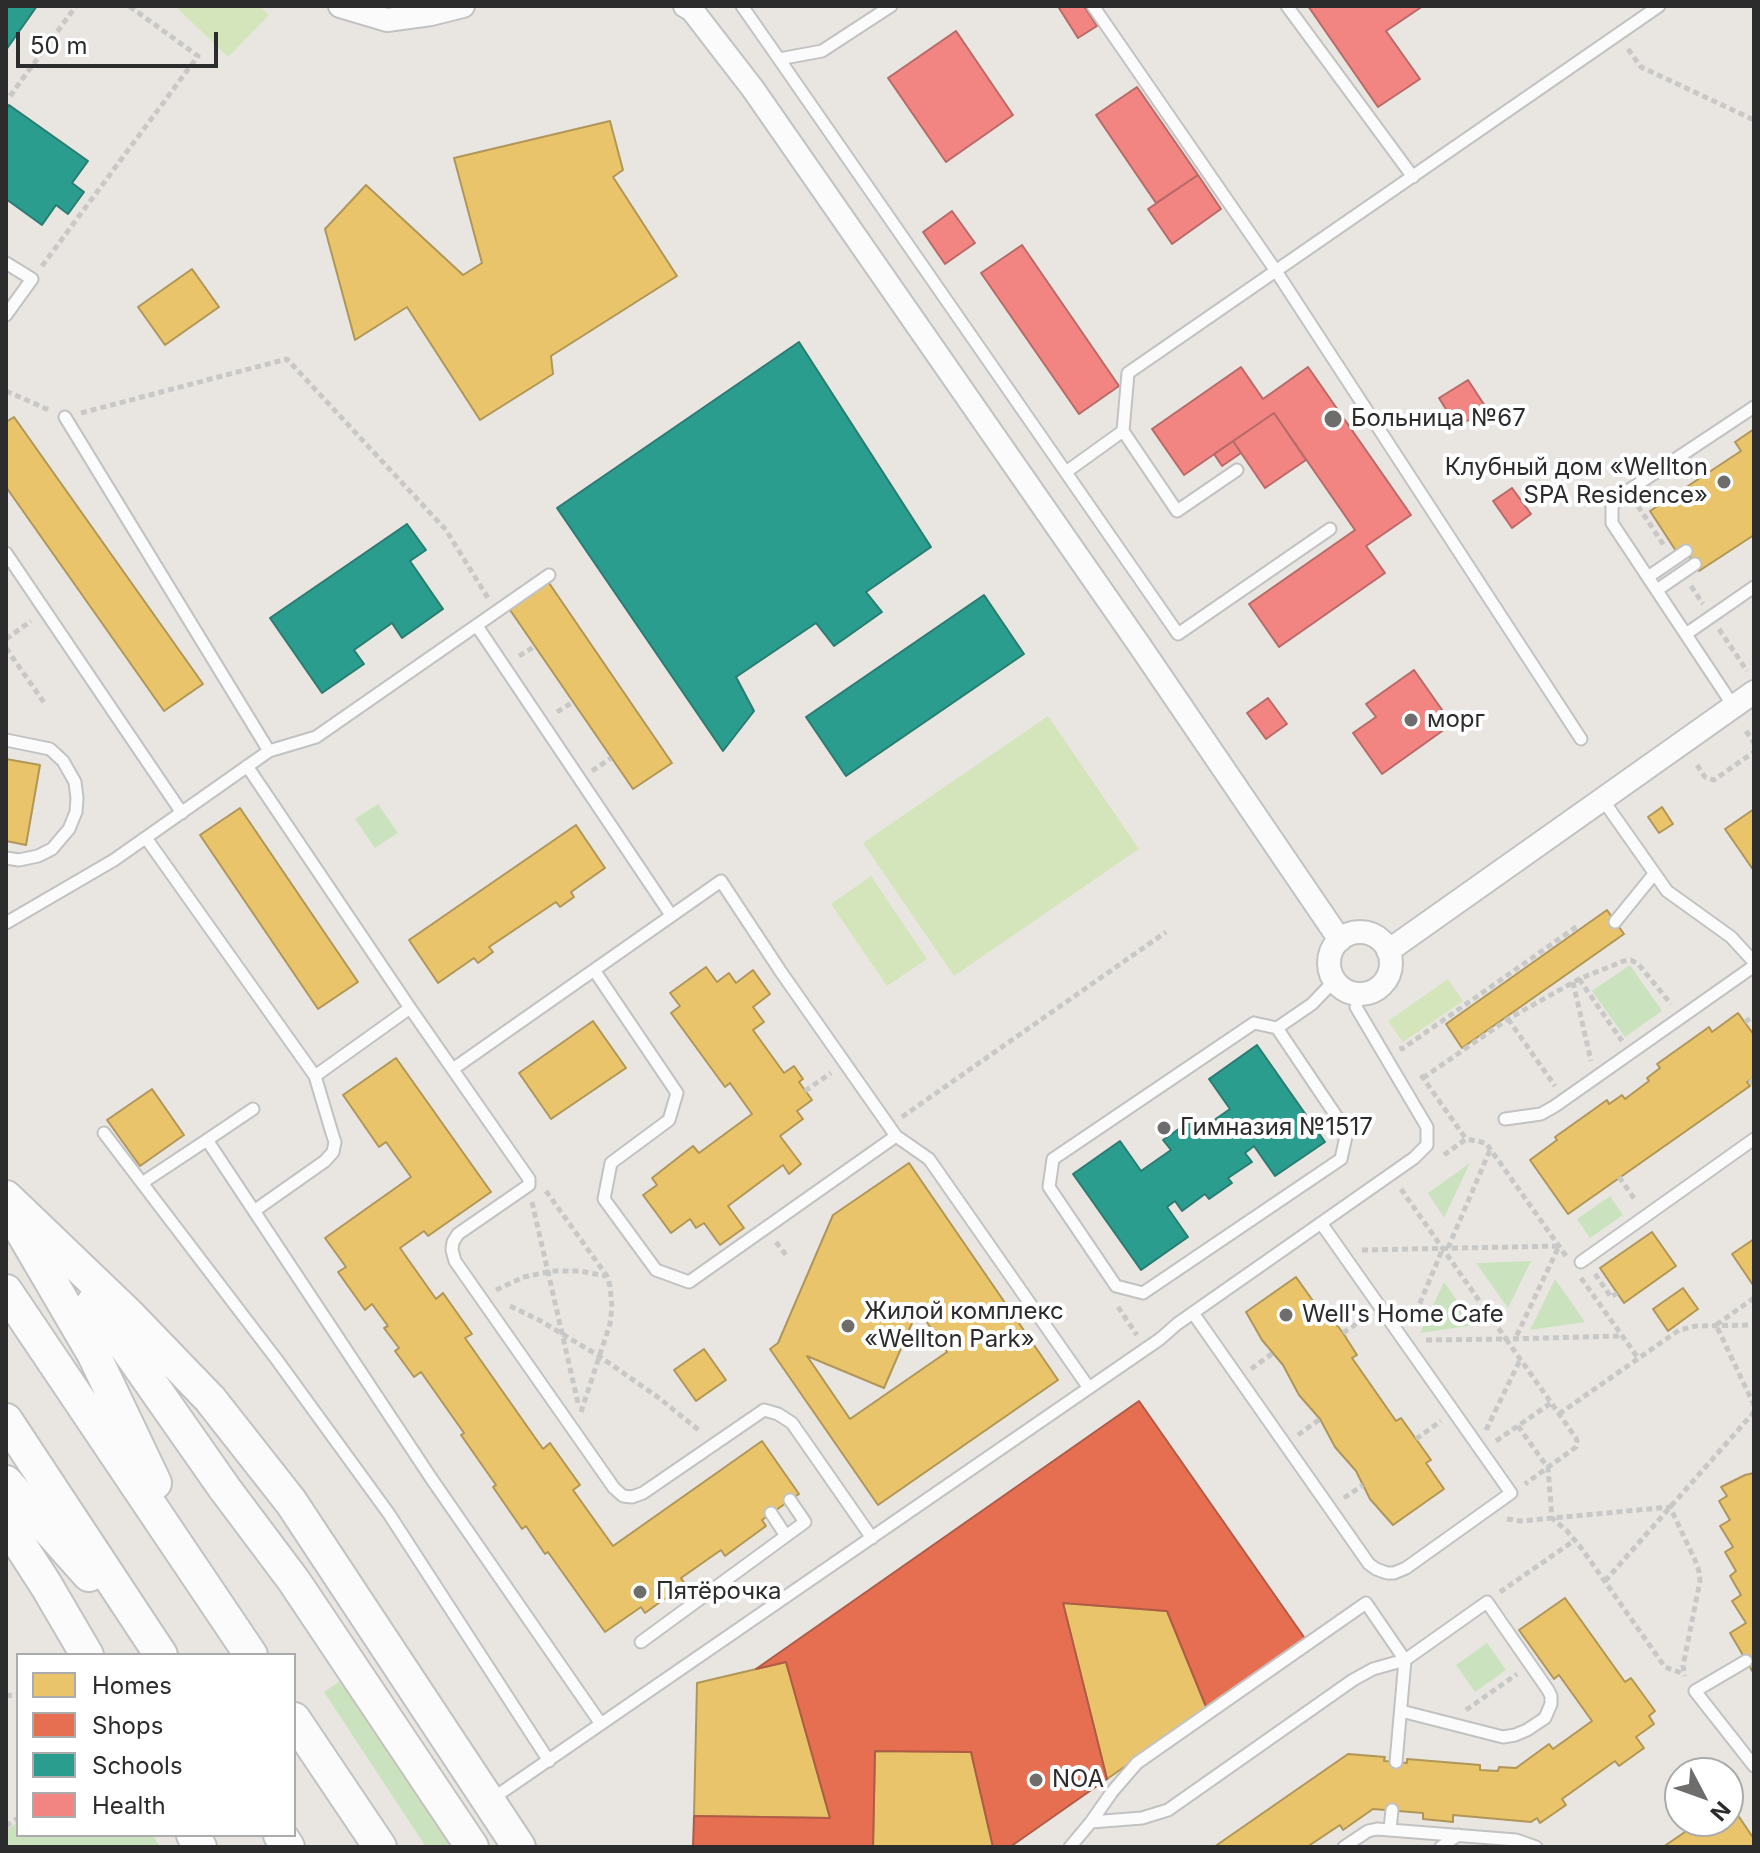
<!DOCTYPE html>
<html>
<head>
<meta charset="utf-8">
<style>
  body { margin:0 }
  #map { position:relative; width:1760px; height:1853px; overflow:hidden; background:#e9e6e2; font-family:Inter,sans-serif }
  canvas { display:block }
  .frame { position:absolute; inset:0; border:8px solid #2c2c2c; pointer-events:none }
  .legend { position:absolute; left:16px; top:1653px; width:280px; height:184px; box-sizing:border-box; background:#fff; border:2px solid #ababab; margin:0; padding:10px 14px; list-style:none; font-size:24px; color:#2c2c2c }
  .legend li { display:flex; align-items:center; gap:16px; height:40px }
  .legend b { width:40px; border:2px solid #ababab }
  .north { position:absolute; left:1664px; top:1757px; width:80px; height:80px; box-sizing:border-box; background:#fff; border:2px solid #ababab; border-radius:50%; rotate:131deg; font-size:22px; font-weight:700; line-height:32px; text-align:center; color:#2c2c2c }
  .north::after { content:''; display:block; margin:auto; width:28px; height:36px; background:#6e6d6c; clip-path:polygon(50% 0,100% 100%,50% 72%,0 100%) }
  .scale { position:absolute; left:16px; top:32px; width:202px; height:36px; box-sizing:border-box; border:4px solid #2c2c2c; border-top:0; padding-left:10px; font-size:24px; line-height:28px; white-space:nowrap; color:#2c2c2c; -webkit-text-stroke:6px #fff; paint-order:stroke }
</style>
</head>
<body>
<div id="map">
<canvas width="1760" height="1853"></canvas>
<div class="frame"></div>
<ul class="legend">
<li><b style="height:22px;background:#e9c46a"></b>Homes</li>
<li><b style="height:22px;background:#e76f51"></b>Shops</li>
<li><b style="height:22px;background:#2a9d8f"></b>Schools</li>
<li><b style="height:22px;background:#f28482"></b>Health</li>
</ul>
<div class="north">N</div>
<div class="scale">50 m</div>
</div>
<script>
const ctx = document.querySelector('canvas').getContext('2d');
ctx.lineJoin = 'round';
function fill(path, color) {
  ctx.fillStyle = color;
  ctx.fill(path, 'evenodd');
}
function shape(rows) {
  const path = new Path2D();
  for (const r of rows) {
    if (r.length === 3) {
      path.moveTo(r[0] + r[2], r[1]);
      path.arc(r[0], r[1], r[2], 0, 2 * Math.PI);
      continue;
    }
    path.moveTo(r[0], r[1]);
    for (let i = 2; i < r.length; i += 2) path.lineTo(r[i], r[i + 1]);
  }
  return path;
}
function trace(path, color, width, dash) {
  ctx.strokeStyle = color;
  ctx.lineWidth = width;
  ctx.lineCap = dash ? 'butt' : 'round';
  ctx.setLineDash(dash || []);
  ctx.stroke(path);
}
function write(font, color, halo, rows, align = 'center') {
  ctx.font = font + ' Inter,sans-serif';
  ctx.lineWidth = 8;
  ctx.setLineDash([]);
  ctx.textBaseline = 'middle';
  ctx.strokeStyle = halo;
  ctx.fillStyle = color;
  for (const [text, x, y, turn = 0] of rows) {
    ctx.save();
    ctx.translate(x, y);
    ctx.rotate((+turn || 0) * Math.PI / 180);
    ctx.textAlign = isNaN(turn) ? turn : align;
    if (halo) ctx.strokeText(text, 0, 0);
    ctx.fillText(text, 0, 0);
    ctx.restore();
  }
}
fill(shape([
  [378,804,398,833,375,848,355,819],
  [1630,965,1662,1011,1625,1037,1592,991],
  [1470,1163,1444,1218,1428,1193],
  [1610,1196,1623,1215,1590,1238,1577,1219],
  [1531,1261,1508,1308,1476,1263],
  [1555,1279,1585,1322,1530,1330],
  [1444,1282,1474,1325,1420,1333],
  [1487,1643,1506,1670,1475,1692,1456,1665],
  [340,1681,451,1847,426,1847,324,1692],
  [18,1822,18,1835,153,1835,160,1847,6,1847,6,1830]
]), '#cbe2be');
fill(shape([
  [175,6,259,6,269,15,228,57],
  [1048,716,1139,849,954,976,863,843],
  [871,876,927,959,887,986,831,904],
  [1448,979,1463,1001,1403,1042,1388,1021]
]), '#d4e5bc');
const homes = shape([
  [610,121,623,170,613,177,677,276,551,356,553,374,480,420,407,307,355,340,325,229,366,185,463,275,482,263,454,158,610,121],
  [192,269,219,307,165,345,138,307,192,269],
  [14,417,203,684,164,711,6,487,6,422,14,417],
  [1754,429,1754,535,1699,571,1683,547,1676,551,1650,511,1741,451,1735,442,1754,429],
  [547,580,672,763,633,789,508,607,547,580],
  [6,759,40,765,26,845,6,841,6,759],
  [1662,807,1673,824,1659,833,1648,817,1662,807],
  [240,808,358,982,318,1009,200,835,240,808],
  [1754,809,1754,871,1725,829,1754,809],
  [576,825,605,868,571,892,574,897,560,907,556,902,489,947,493,952,478,963,474,958,438,983,409,940,576,825],
  [1607,910,1624,934,1462,1048,1446,1024,1607,910],
  [706,967,717,982,729,973,736,983,753,970,770,994,753,1007,764,1022,753,1030,784,1073,794,1066,803,1079,799,1082,812,1100,797,1111,803,1119,780,1136,801,1164,789,1174,783,1165,728,1206,744,1228,720,1245,704,1223,696,1228,690,1219,671,1233,643,1195,657,1185,652,1178,693,1146,699,1153,752,1114,730,1083,725,1087,671,1013,680,1006,670,993,706,967],
  [1738,1013,1754,1035,1754,1077,1747,1082,1750,1086,1568,1214,1530,1160,1557,1140,1555,1137,1607,1100,1609,1104,1622,1095,1625,1099,1649,1081,1647,1078,1660,1068,1657,1064,1695,1037,1709,1027,1712,1032,1738,1013],
  [593,1021,626,1068,551,1119,519,1073,593,1021],
  [396,1058,491,1192,428,1236,424,1231,400,1248,436,1299,443,1293,472,1334,465,1338,543,1449,550,1443,580,1485,573,1490,613,1546,762,1441,799,1494,762,1520,766,1526,725,1556,721,1550,681,1578,685,1584,645,1613,641,1607,605,1632,548,1552,545,1554,526,1526,522,1529,493,1487,496,1485,461,1435,464,1433,421,1372,414,1377,395,1351,399,1348,384,1328,388,1326,372,1304,365,1310,338,1272,346,1267,325,1238,411,1177,386,1142,379,1147,343,1095,396,1058],
  [152,1089,184,1135,140,1166,107,1120,152,1089],
  [909,1163,1058,1380,878,1505,770,1349,778,1343,833,1215,909,1163],
  [918,1309,947,1352,850,1419,807,1356,884,1388,918,1309],
  [1652,1232,1676,1266,1624,1303,1600,1268,1652,1232],
  [1754,1239,1754,1285,1753,1285,1732,1254,1754,1239],
  [1296,1277,1323,1315,1327,1312,1343,1333,1357,1355,1352,1358,1396,1421,1401,1418,1431,1460,1426,1463,1444,1489,1393,1525,1370,1499,1356,1471,1335,1447,1320,1419,1299,1395,1283,1365,1262,1340,1246,1312,1296,1277],
  [1683,1288,1698,1309,1668,1331,1653,1309,1683,1288],
  [704,1349,726,1380,696,1401,674,1370,704,1349],
  [1754,1473,1754,1674,1730,1633,1746,1623,1732,1601,1741,1595,1730,1576,1736,1571,1725,1552,1733,1547,1720,1526,1730,1520,1719,1501,1727,1496,1721,1487,1745,1475,1754,1473],
  [1565,1598,1625,1682,1631,1678,1655,1711,1649,1716,1654,1724,1636,1737,1644,1748,1619,1766,1615,1761,1562,1799,1566,1805,1540,1823,1537,1818,1531,1822,1453,1815,1453,1822,1423,1819,1423,1813,1373,1809,1343,1830,1340,1825,1307,1847,1214,1847,1348,1754,1385,1757,1384,1761,1407,1763,1407,1759,1480,1765,1480,1770,1498,1771,1499,1767,1516,1768,1549,1744,1553,1749,1592,1721,1559,1675,1554,1679,1519,1630,1565,1598],
  [1063,1603,1167,1611,1207,1709,1107,1779,1063,1603],
  [786,1662,830,1818,694,1816,697,1683,786,1662],
  [875,1751,971,1752,993,1847,873,1847,875,1751],
  [1729,1802,1754,1839,1754,1847,1663,1847,1701,1821,1728,1821,1729,1802]
]);
fill(homes, '#e9c46a');
trace(homes, '#b09657', 2);
const shops = shape([
  [1139,1401,1306,1640,1207,1709,1167,1611,1063,1603,1107,1779,1010,1847,993,1847,971,1752,875,1751,873,1847,693,1847,694,1816,830,1818,786,1662,756,1669,1139,1401]
]);
fill(shops, '#e76f51');
trace(shops, '#af5b46', 2);
const schools = shape([
  [6,6,37,6,6,50,6,6],
  [9,105,88,161,72,183,84,192,68,214,56,205,42,225,6,199,6,109,9,105],
  [799,342,931,547,866,592,882,612,834,646,816,623,736,677,754,711,723,751,557,508,799,342],
  [407,524,426,550,410,561,443,609,402,638,392,623,354,650,364,664,322,693,270,618,407,524],
  [984,595,1024,654,846,776,806,717,984,595],
  [1257,1045,1325,1142,1275,1176,1254,1146,1245,1153,1252,1162,1228,1178,1232,1183,1209,1199,1205,1194,1182,1211,1175,1201,1167,1207,1188,1237,1141,1270,1073,1174,1120,1141,1141,1171,1171,1150,1163,1140,1193,1119,1200,1130,1230,1109,1209,1079,1257,1045]
]);
fill(schools, '#2a9d8f');
trace(schools, '#2b7b71', 2);
const health = shape([
  [1061,6,1084,6,1097,26,1078,38,1059,8,1061,6],
  [1308,6,1423,6,1386,31,1420,79,1378,107,1308,6],
  [956,31,1013,115,946,162,888,78,956,31],
  [1137,87,1198,175,1156,203,1096,115,1137,87],
  [1198,175,1221,209,1172,244,1148,209,1198,175],
  [952,211,975,243,945,264,923,232,952,211],
  [1022,245,1119,386,1079,414,981,273,1022,245],
  [1241,367,1263,399,1308,367,1411,515,1366,546,1385,573,1279,647,1249,604,1355,530,1274,413,1184,475,1152,429,1241,367],
  [1468,380,1487,409,1457,427,1439,398,1468,380],
  [1274,413,1306,460,1265,488,1233,441,1274,413],
  [1233,441,1241,453,1222,466,1214,454,1233,441],
  [1512,488,1531,514,1512,528,1493,501,1512,488],
  [1414,670,1452,724,1382,774,1353,733,1376,717,1366,704,1414,670],
  [1268,698,1287,724,1266,739,1247,713,1268,698]
]);
fill(health, '#f28482');
trace(health, '#b76a68', 2);
const service = shape([
  [742,6,779,59,822,51,891,6],
  [1093,6,1276,271,1581,739],
  [1287,6,1413,177],
  [779,59,1178,634,1330,529],
  [6,263,32,279,6,315],
  [65,417,269,751,316,737,549,575],
  [1123,431,1177,511,1237,470],
  [1066,472,1123,431,1128,373,1659,6],
  [6,553,182,813],
  [1648,577,1686,551],
  [1657,590,1695,564],
  [477,626,671,915],
  [1686,634,1754,587],
  [1734,707,1612,523,1612,507,1617,498,1754,407],
  [6,740,50,749,63,761,75,782,77,798,76,812,69,829,52,849,38,856,19,860,6,858],
  [247,766,410,1008,529,1179,529,1185,458,1234,453,1242,452,1250,455,1261,614,1488,623,1496,632,1497,643,1493,764,1410,778,1414,792,1423,872,1538],
  [1603,800,1667,891,1731,937,1754,962],
  [146,838,315,1076,332,1133,335,1142,333,1152,325,1161,254,1211],
  [1615,922,1654,874],
  [6,923,114,860,269,751],
  [594,970,677,1093,669,1120,611,1163,604,1199,656,1270,689,1282,896,1136],
  [1254,1023,1277,1028,1347,1132,1341,1159,1143,1293,1116,1286,1049,1187,1053,1159,1254,1023],
  [1277,1028,1312,1004,1334,981],
  [453,1069,721,881,781,972,889,1126,896,1136,929,1159,1089,1388],
  [315,1076,410,1008],
  [1505,1119,1541,1114,1555,1106,1754,966],
  [104,1133,142,1183],
  [207,1140,253,1109],
  [1581,1262,1754,1139],
  [1193,1313,1369,1564,1376,1569,1387,1573,1394,1573,1406,1568,1511,1493,1321,1223],
  [771,1513,786,1536],
  [641,1642,805,1522,790,1500],
  [1746,1661,1695,1691,1754,1766],
  [549,1761,389,1514,277,1360,142,1183,207,1140,431,1478,601,1724],
  [1396,1762,1405,1660,1366,1603,1137,1763,1112,1792,1091,1822,1142,1818,1168,1810,1353,1680,1373,1669,1405,1660,1487,1602,1548,1690,1551,1696,1551,1704,1545,1718,1527,1730,1515,1735,1503,1737,1401,1711],
  [489,1801,1160,1339,1177,1324,1414,1158,1427,1145,1427,1127,1356,1007,1360,994],
  [1390,1829,1392,1810],
  [1070,1847,1091,1822],
  [1344,1847,1368,1831,1377,1829,1516,1840,1536,1847],
  [1441,1847,1458,1835]
]);
const minor = shape([
  [340,6,387,20,431,14,463,6],
  [685,6,692,10,753,89,1140,646,1340,940],
  [1360,963,31],
  [1388,951,1754,692]
]);
const secondary = shape([
  [6,1197,129,1315,210,1399,291,1502,519,1847],
  [15,1220,94,1355,155,1483],
  [6,1291,251,1655],
  [93,1303,106,1319,225,1489,294,1581,472,1847],
  [6,1420,161,1655],
  [6,1482,89,1575],
  [6,1523,46,1585,87,1655],
  [294,1719,380,1847],
  [193,1835,200,1847],
  [280,1835,288,1847]
]);
trace(service, '#c3c2c2', 15);
trace(minor, '#c3c2c2', 26);
trace(secondary, '#c3c2c2', 36);
trace(shape([
  [1628,49,1641,67,1754,120],
  [10,96,76,6],
  [42,266,198,56,129,6],
  [6,391,49,410],
  [81,413,287,359,446,530,488,598],
  [1638,506,1665,547],
  [1691,586,1703,604],
  [1719,629,1747,671],
  [6,639,31,621],
  [6,648,45,704],
  [519,656,535,646],
  [557,712,573,702],
  [1746,731,1754,743],
  [1697,765,1705,777,1714,780,1754,752],
  [592,771,611,758],
  [1579,979,1622,1041],
  [1573,982,1591,1061],
  [1508,1019,1555,1086],
  [1745,1022,1754,1016],
  [1401,1046,1402,1049,1579,925],
  [1421,1075,1466,1139],
  [1423,1078,1508,1019,1579,979,1624,961,1631,960,1639,965,1671,1004],
  [1750,1079,1754,1085],
  [805,1091,831,1073],
  [902,1117,1166,932],
  [1444,1155,1466,1139,1486,1143,1566,1256],
  [1619,1177,1636,1201],
  [1401,1189,1506,1339,1622,1336],
  [546,1191,607,1276,610,1286,612,1307,610,1324,581,1412],
  [532,1202,578,1403],
  [776,1242,786,1255],
  [1448,1248,1490,1150],
  [1362,1250,1559,1246,1515,1339],
  [1595,1274,1611,1297,1617,1293],
  [1581,1278,1638,1358],
  [496,1290,524,1277,552,1271,580,1271,606,1276],
  [1754,1298,1716,1325,1754,1405],
  [510,1306,539,1320,599,1356,659,1398,701,1432],
  [1118,1307,1137,1335],
  [1412,1322,1443,1248],
  [1343,1333,1368,1316],
  [1426,1340,1506,1339,1576,1438,1577,1441,1576,1447,1525,1484],
  [1251,1369,1273,1353],
  [1559,1414,1679,1330,1696,1326,1754,1325],
  [1518,1426,1548,1468,1552,1518,1568,1532,1582,1549,1665,1667,1684,1674],
  [1486,1430,1520,1360],
  [1298,1435,1320,1419],
  [1416,1439,1441,1421],
  [1496,1441,1551,1403],
  [1344,1498,1363,1485],
  [1507,1519,1521,1521,1670,1507,1695,1560,1699,1571,1700,1581,1683,1666,1685,1676],
  [1605,1581,1754,1412],
  [1500,1592,1575,1540],
  [6,1696,18,1694],
  [1466,1710,1517,1674],
  [6,1826,18,1818]
]), '#c8c8c7', 5, [6, 4]);
trace(service, '#fcfbfb', 11);
trace(minor, '#fcfbfb', 22);
trace(secondary, '#fcfbfb', 32);
for (const [x, y, r, color] of [
  [1333,419,10,"#6e6d6c"],
  [1724,482,8,"#6e6d6c"],
  [1411,720,8,"#6e6d6c"],
  [1164,1128,8,"#6e6d6c"],
  [1286,1315,8,"#6e6d6c"],
  [848,1326,8,"#6e6d6c"],
  [640,1592,8,"#6e6d6c"],
  [1036,1780,8,"#6e6d6c"]
]) {
  const dot = new Path2D();
  dot.arc(x, y, r, 0, 2 * Math.PI);
  ctx.fillStyle = color;
  ctx.fill(dot);
  trace(dot, '#fff', 3);
}
write('24px', '#2c2c2c', '#fff', [
  ["Больница №67",1351,419],
  ["Клубный дом «Wellton",1708,468,"right"],
  ["SPA Residence»",1708,496,"right"],
  ["морг",1427,720],
  ["Гимназия №1517",1180,1128],
  ["Жилой комплекс",864,1312],
  ["«Wellton Park»",864,1340],
  ["Well's Home Cafe",1302,1315],
  ["Пятёрочка",656,1592],
  ["NOA",1052,1780]
], 'left');
</script>
</body>
</html>
